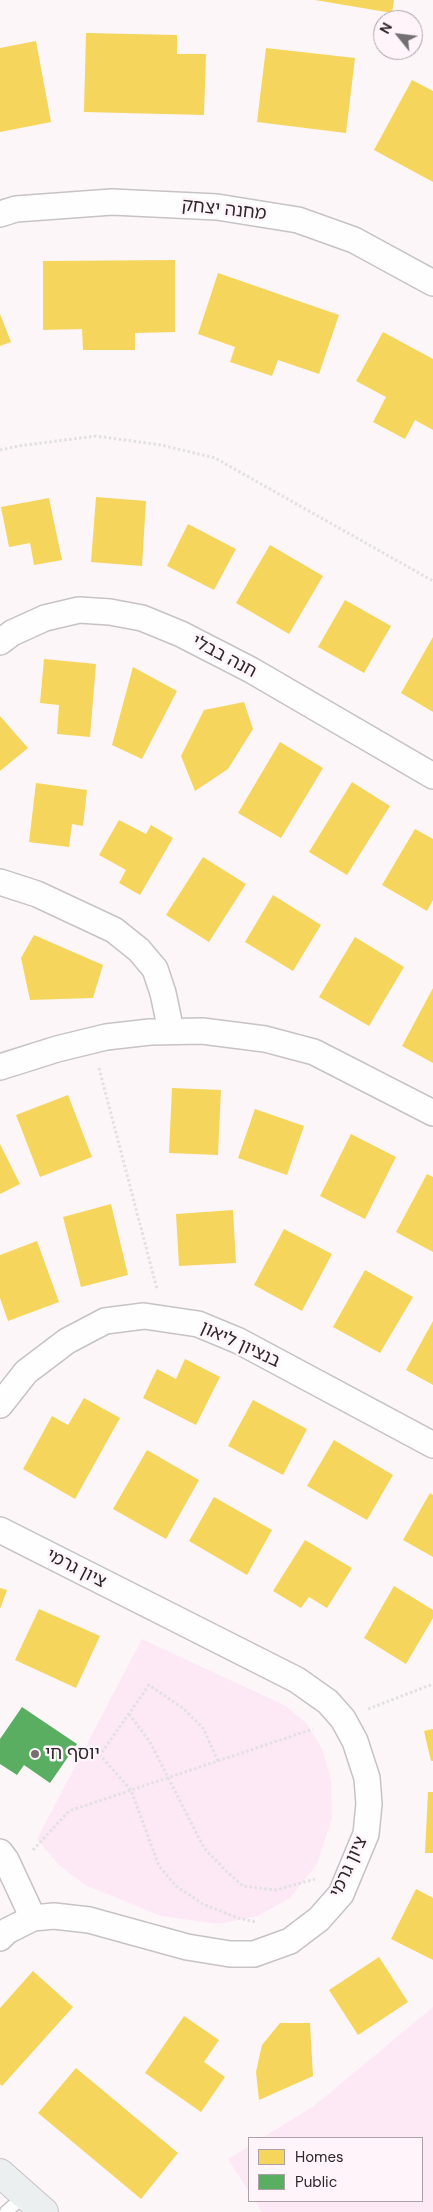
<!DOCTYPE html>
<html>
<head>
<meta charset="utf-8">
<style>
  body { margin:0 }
  #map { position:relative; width:433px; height:2212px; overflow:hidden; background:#fcf6f9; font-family:"DM Sans",sans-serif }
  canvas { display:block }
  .legend { position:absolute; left:248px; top:2137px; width:175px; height:65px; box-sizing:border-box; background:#fef4fa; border:1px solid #aaa2a7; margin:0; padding:6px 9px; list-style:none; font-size:15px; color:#2b272a }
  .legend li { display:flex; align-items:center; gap:10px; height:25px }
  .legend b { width:25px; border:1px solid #aaa2a7 }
  .north { position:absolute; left:373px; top:10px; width:50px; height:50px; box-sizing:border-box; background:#fef4fa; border:1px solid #aaa2a7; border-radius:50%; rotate:299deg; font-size:14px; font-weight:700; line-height:20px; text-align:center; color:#2b272a }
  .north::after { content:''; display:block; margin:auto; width:18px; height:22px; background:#746f72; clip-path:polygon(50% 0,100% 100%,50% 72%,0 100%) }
</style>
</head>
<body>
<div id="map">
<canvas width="433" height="2212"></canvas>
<ul class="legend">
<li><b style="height:14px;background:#f6d55c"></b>Homes</li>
<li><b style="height:14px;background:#5aae61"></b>Public</li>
</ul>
<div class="north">N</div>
</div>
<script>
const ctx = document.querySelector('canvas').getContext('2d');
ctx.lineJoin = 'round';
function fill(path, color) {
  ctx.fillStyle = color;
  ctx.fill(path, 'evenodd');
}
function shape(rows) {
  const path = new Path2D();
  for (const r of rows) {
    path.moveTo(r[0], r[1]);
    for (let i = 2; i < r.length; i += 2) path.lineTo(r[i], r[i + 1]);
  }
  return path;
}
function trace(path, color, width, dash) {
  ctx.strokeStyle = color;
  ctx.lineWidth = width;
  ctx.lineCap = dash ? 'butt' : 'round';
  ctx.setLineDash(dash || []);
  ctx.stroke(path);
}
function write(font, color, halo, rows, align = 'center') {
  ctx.font = font + ' "DM Sans","Noto Sans Hebrew",sans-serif';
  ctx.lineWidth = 5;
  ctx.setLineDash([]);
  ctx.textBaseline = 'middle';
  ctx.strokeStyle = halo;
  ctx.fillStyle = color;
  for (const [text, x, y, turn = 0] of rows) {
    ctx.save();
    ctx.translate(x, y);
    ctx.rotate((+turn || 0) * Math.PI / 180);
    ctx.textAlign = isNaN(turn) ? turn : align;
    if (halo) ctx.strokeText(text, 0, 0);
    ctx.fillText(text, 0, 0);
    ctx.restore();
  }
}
fill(shape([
  [142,1639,286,1706,306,1723,322,1748,331,1780,332,1818,317,1864,290,1898,258,1916,219,1924,161,1916,85,1885,58,1864,37,1839],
  [433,2007,433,2212,262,2212,255,2201,422,2201,422,2138,262,2138,314,2106],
  [249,2146,249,2192,228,2159]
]), '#fde9f6');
fill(shape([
  [315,0,394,0,392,13],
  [86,33,177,35,177,54,206,54,204,115,84,112],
  [36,41,51,122,0,132,0,48],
  [266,48,355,58,346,133,257,122],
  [412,80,433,91,433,182,374,150],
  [175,260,175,332,135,333,135,350,83,350,82,329,43,330,43,261],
  [218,273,339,315,319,374,278,360,272,376,230,362,235,347,198,334],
  [0,314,11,342,0,346],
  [383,332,433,359,433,430,415,420,405,439,373,422,386,397,356,381],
  [96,497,146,501,142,566,91,562],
  [49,498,62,560,34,565,30,543,9,547,1,507],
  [188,524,236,549,214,590,167,566],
  [270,545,323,576,289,634,236,603],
  [345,600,391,626,364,673,318,647],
  [433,637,433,712,401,693],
  [44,659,96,664,90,737,57,734,59,705,40,703],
  [133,667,177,691,142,759,112,745],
  [244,702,253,729,228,769,195,791,181,756,204,710],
  [0,716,28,748,0,771],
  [280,742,323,768,281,838,238,813],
  [352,782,390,806,347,875,309,852],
  [36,783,87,790,83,826,72,824,69,847,29,842],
  [119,820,146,834,151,825,173,838,140,895,119,883,126,870,99,855],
  [415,829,433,839,433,900,427,911,382,885],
  [203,857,246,884,209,942,166,915],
  [273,895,321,925,293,971,245,942],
  [34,935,103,965,93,998,30,1000,21,958],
  [355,937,404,967,369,1026,319,997],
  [433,988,433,1063,402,1046],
  [172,1088,221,1090,218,1155,169,1153],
  [68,1095,92,1157,40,1177,16,1115],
  [255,1109,304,1126,287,1175,238,1158],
  [351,1134,396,1157,365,1219,320,1196],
  [0,1144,20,1184,0,1194],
  [427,1174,433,1177,433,1252,396,1232],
  [111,1204,128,1275,81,1287,63,1217],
  [233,1210,236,1263,179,1266,176,1214],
  [284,1229,332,1254,302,1311,254,1285],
  [37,1241,59,1302,8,1321,0,1298,0,1255],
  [365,1270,413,1297,380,1353,333,1327],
  [433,1321,433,1385,406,1370],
  [185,1359,220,1377,196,1425,143,1398,157,1369,176,1379],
  [84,1398,120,1418,75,1499,23,1469,52,1416,68,1425],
  [253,1400,307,1429,283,1475,228,1446],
  [334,1440,393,1475,367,1520,307,1486],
  [147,1450,199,1480,166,1539,113,1509],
  [430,1493,433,1495,433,1557,403,1540],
  [214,1497,272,1530,247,1575,189,1541],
  [305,1540,352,1568,327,1608,309,1597,301,1608,273,1591],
  [394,1586,433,1610,433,1618,406,1664,364,1638],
  [0,1588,7,1590,0,1609],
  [39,1609,100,1636,76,1688,15,1660],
  [433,1729,433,1761,431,1761,424,1731],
  [428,1792,433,1792,433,1853,425,1853],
  [416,1889,433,1898,433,1960,391,1939],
  [379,1957,408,2002,358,2035,329,1990],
  [33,1971,73,2007,2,2086,0,2084,0,2008],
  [184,2016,219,2040,204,2062,225,2077,201,2112,145,2073],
  [280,2023,310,2023,313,2076,259,2100,256,2072,262,2045],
  [76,2068,178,2153,141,2199,38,2113]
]), '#f6d55c');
fill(shape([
  [22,1707,77,1744,50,1783,24,1765,17,1775,0,1764,0,1739]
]), '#5aae61');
const lane = shape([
  [6,2212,25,2195]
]);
const street = shape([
  [0,214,16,209,112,202,217,207,298,220,354,240,433,283],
  [0,642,12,633,45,618,79,610,110,612,142,618,181,634,251,670,433,776],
  [0,882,37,894,114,930,139,950,155,969,163,993,171,1031],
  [0,1067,57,1049,106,1037,150,1032,202,1031,265,1039,314,1052,433,1113],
  [0,1405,26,1372,67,1341,105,1321,144,1316,198,1324,239,1341,433,1445],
  [0,1530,297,1680,328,1702,343,1719,355,1741,367,1778,369,1804,366,1834,341,1894,319,1919,290,1941,254,1954,230,1954,187,1947,89,1920,54,1916,33,1918,7,1931,0,1938],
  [0,1852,6,1860,33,1918]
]);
const secondary = shape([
  [0,2173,44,2212]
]);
trace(lane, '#c7c2c5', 15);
trace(street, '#c7c2c5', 28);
trace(secondary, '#c7c2c5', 30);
trace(shape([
  [0,450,18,446,96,436,161,445,215,458,433,581],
  [99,1068,157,1289],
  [368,1709,433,1684],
  [129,1714,150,1742,204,1848,225,1870,243,1886,276,1890,315,1879],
  [218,1761,203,1728,184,1709,149,1685,100,1755,131,1790,159,1866,176,1886,203,1904,238,1918,256,1922],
  [33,1850,69,1811,313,1729]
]), '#e2e0e1', 3, [2.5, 2.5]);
trace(lane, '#fffefe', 12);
trace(street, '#fffefe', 25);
trace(secondary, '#ebeff0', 28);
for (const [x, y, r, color] of [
  [35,1754,5,"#746f72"]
]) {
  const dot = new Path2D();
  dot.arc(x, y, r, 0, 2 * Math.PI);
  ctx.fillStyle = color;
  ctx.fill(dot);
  trace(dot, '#fef4fa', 2);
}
write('18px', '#2b272a', '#fef4fa', [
  ["מחנה יצחק",224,210,6],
  ["חנה בבלי",224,657,28],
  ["בנציון ליאון",240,1345,25],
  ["ציון גרמי",76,1569,27],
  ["ציון גרמי",349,1867,-65]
]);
write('18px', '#2b272a', '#fef4fa', [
  ["יוסף חי",45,1754]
], 'left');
</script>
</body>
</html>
